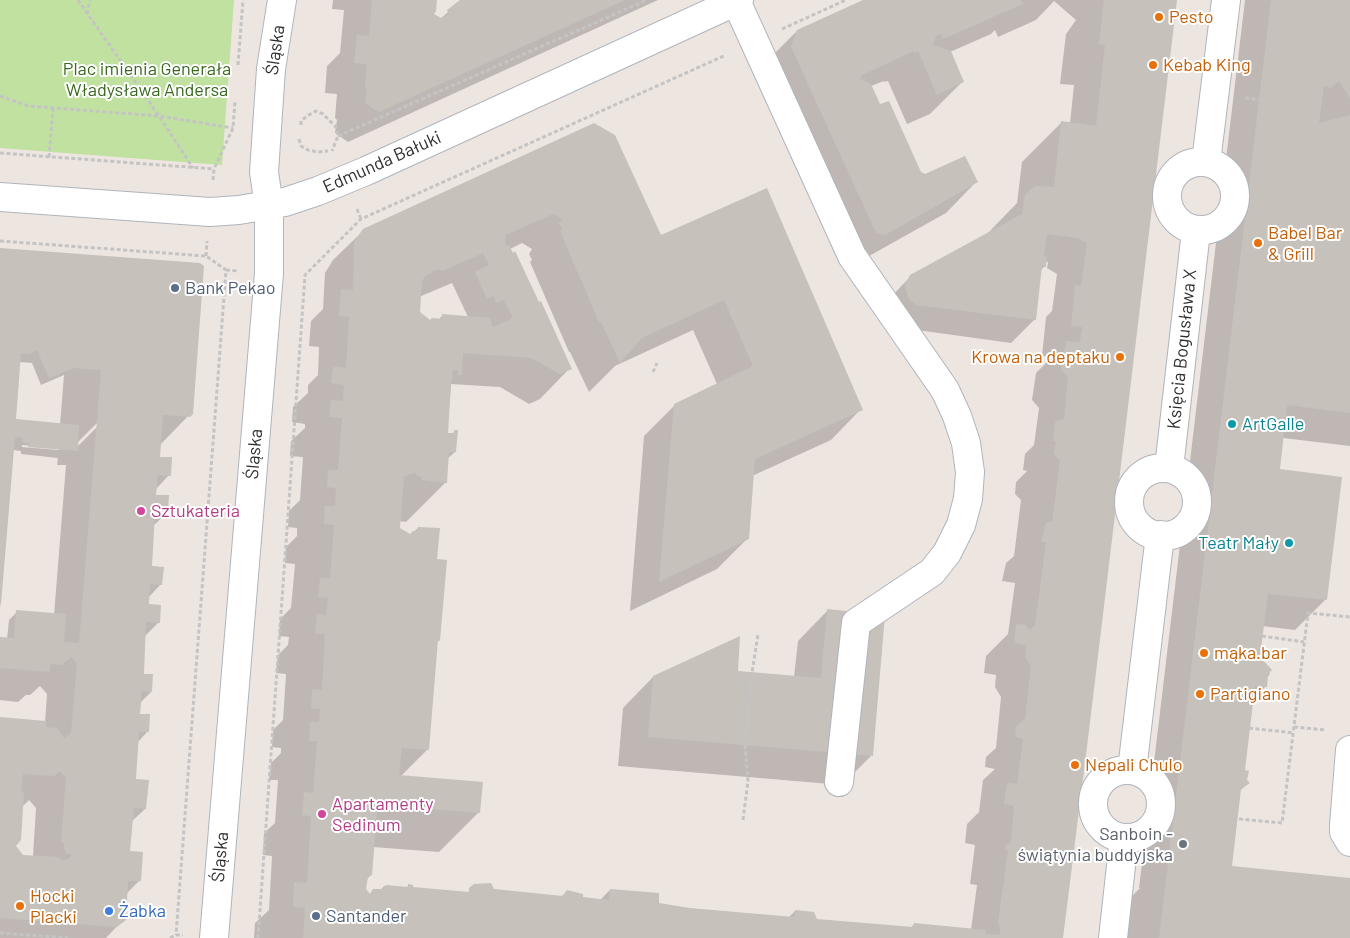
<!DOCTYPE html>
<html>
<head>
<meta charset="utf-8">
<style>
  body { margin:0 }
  canvas { display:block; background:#ede5e0 }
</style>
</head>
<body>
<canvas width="1350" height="938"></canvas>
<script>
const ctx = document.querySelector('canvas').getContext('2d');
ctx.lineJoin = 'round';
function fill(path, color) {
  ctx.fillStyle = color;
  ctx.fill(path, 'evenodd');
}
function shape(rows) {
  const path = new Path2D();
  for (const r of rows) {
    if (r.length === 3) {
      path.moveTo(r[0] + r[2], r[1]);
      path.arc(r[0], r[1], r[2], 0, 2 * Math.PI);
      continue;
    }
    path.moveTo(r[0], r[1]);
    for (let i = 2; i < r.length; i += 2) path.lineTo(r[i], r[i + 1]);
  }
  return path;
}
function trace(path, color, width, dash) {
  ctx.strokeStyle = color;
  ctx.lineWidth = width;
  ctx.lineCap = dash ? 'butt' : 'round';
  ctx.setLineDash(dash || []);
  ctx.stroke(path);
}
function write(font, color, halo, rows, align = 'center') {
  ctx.font = font + ' Barlow,sans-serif';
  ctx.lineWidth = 4;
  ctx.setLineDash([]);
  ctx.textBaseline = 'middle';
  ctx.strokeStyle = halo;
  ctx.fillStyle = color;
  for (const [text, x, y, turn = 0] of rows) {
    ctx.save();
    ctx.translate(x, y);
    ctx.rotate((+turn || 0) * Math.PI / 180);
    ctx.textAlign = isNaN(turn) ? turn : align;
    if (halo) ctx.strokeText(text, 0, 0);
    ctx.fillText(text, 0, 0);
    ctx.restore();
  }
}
fill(shape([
  [0,0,234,0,222,165,0,148]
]), '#c0e19f');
fill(shape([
  [333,0,436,0,432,14,440,19,462,0,658,0,348,142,335,133,337,120,335,118,337,94,325,93,327,66,340,53,344,10,332,9],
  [866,0,1175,0,1062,938,254,938,255,923,269,910,272,856,263,855,264,833,275,823,278,780,269,780,271,763,281,753,281,748,272,747,273,730,283,720,286,674,276,673,278,655,288,645,289,637,279,636,280,619,291,608,295,564,285,563,286,547,297,536,297,528,288,527,289,511,300,500,303,457,290,456,291,441,305,428,305,424,292,422,293,407,308,393,308,385,318,375,319,347,309,346,311,321,323,309,325,273,333,260,364,230,594,124,661,237,861,409,831,440,752,476,747,539,717,569,630,611,644,436,675,405,717,384,693,330,615,366,589,392,570,352,569,352,530,262,532,260,529,254,532,249,522,243,510,249,570,368,540,399,529,404,500,387,451,384,447,434,452,434,455,431,455,452,447,459,446,482,406,522,400,521,399,529,410,535,418,528,436,561,439,640,436,643,428,749,400,777,479,812,439,852,373,847,371,875,367,879,364,889,369,895,374,890,380,891,384,886,406,888,409,885,412,889,467,893,475,886,493,891,561,897,567,891,582,898,600,900,610,890,658,904,687,908,788,918,795,911,816,921,911,928,914,924,971,930,977,885,970,884,975,845,965,843,967,824,979,812,983,780,995,769,985,767,986,757,996,748,1001,697,995,687,996,675,984,673,986,656,1008,634,1015,583,1002,581,1006,563,1014,556,1021,500,1015,494,1016,482,1027,471,1023,470,1025,454,1034,445,1039,408,1032,400,1036,373,1052,357,1042,356,1046,317,1052,311,1057,274,1047,268,1048,262,1045,261,1045,266,1040,271,1035,319,1011,343,888,326,887,301,911,276,986,235,1017,203,1022,162,1062,122,1070,123,1074,85,1060,84,1066,34,1076,20,1054,1,1036,20,998,37,995,30,991,34,950,52,963,81,930,114,907,124,888,81,884,82,884,81,871,86,880,106,920,173,976,182,946,213,853,265,767,61,797,31],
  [452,283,468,317,443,315,438,320,430,321,418,312,419,297],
  [1245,0,1350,0,1350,446,1283,438,1279,471,1326,599,1295,630,1262,626,1258,657,1268,672,1266,686,1252,700,1243,771,1248,783,1240,791,1231,867,1350,879,1350,938,1124,938,1129,899,1140,888,1139,888],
  [0,249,191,413,159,446,158,458,169,475,156,489,155,496,167,513,153,526,150,567,161,584,148,598,147,605,158,623,144,637,142,675,151,692,140,703,139,715,148,731,137,743,134,780,145,809,131,822,129,852,140,880,126,894,124,919,106,938,0,938,0,718,45,722,47,694,40,686,30,695,26,695,18,702,0,700,0,638,7,639,9,620,17,612,54,615,66,465,57,465,58,458,21,454,21,451,13,450,0,609],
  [19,362,32,363,41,385,64,375,60,425,15,420],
  [100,420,102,422,77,447,77,443],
  [22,445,59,448,59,450,22,447],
  [29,800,36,808,33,856,22,856,14,846,23,806],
  [828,610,872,755,842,785,618,766,623,708,653,677,794,677,798,641]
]), '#0003');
fill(shape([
  [372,0,437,0,436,11,434,14,441,18,449,14,447,10,460,0,625,0,379,112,365,103,367,90,365,87,367,64,354,63,357,35,369,36],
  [863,0,1021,0,1023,4,943,39,941,34,936,36,933,45,951,51,964,82,937,95,918,51,915,53,914,51,862,75,860,79,871,84,880,104,889,101,921,172,925,174,965,156,978,182,885,235,876,233,791,47,797,30],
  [1104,0,1177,0,1087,747,1063,938,303,938,305,908,293,907,294,882,307,883,311,816,302,815,304,792,313,793,317,741,309,741,310,722,319,722,320,709,311,708,312,689,322,690,325,634,315,634,317,614,326,615,328,598,318,597,320,578,330,578,334,525,324,524,325,506,335,506,336,488,327,487,328,470,338,470,342,418,329,417,331,400,343,401,344,385,331,383,333,366,346,368,349,317,339,316,341,289,353,290,354,242,363,229,594,123,615,135,661,235,767,188,863,410,755,459,749,539,659,582,674,404,753,366,724,300,642,338,620,363,601,322,599,322,560,231,562,230,559,223,562,219,553,214,506,235,505,245,509,245,513,253,515,251,539,302,541,301,572,369,560,374,531,358,463,353,462,375,458,375,458,371,453,370,451,383,448,433,454,433,454,430,458,430,456,452,449,452,447,483,422,480,421,477,417,476,415,472,404,477,400,528,410,534,413,531,417,531,418,527,440,528,437,559,447,560,440,641,438,640,429,750,402,748,399,775,483,782,480,813,387,806,385,799,378,801,372,875,368,877,366,889,370,894,373,889,383,889,386,885,408,887,408,884,413,885,413,887,469,892,469,888,474,884,491,883,494,889,563,896,567,890,583,894,583,897,609,900,610,889,659,893,659,903,689,908,794,917,795,910,814,912,817,919,913,927,914,923,986,930,985,934,994,935,1000,934,1000,928,998,923,1008,850,1005,849,1006,844,1009,844,1011,840,1014,806,1004,804,1007,783,1017,784,1023,739,1015,737,1016,726,1025,719,1031,666,1025,657,1026,645,1014,643,1016,624,1026,625,1030,630,1035,625,1046,542,1041,542,1046,522,1052,522,1060,460,1054,454,1056,441,1053,441,1055,422,1064,419,1068,378,1061,369,1066,341,1080,342,1082,327,1071,326,1075,285,1081,286,1087,243,1077,238,1047,234,1044,256,1047,256,1046,267,1042,266,1036,320,916,305,908,298,905,285,910,275,1022,214,1025,195,1032,188,1036,186,1054,187,1061,121,1096,126,1105,45,1099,44],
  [483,253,489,265,475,272,487,299,493,296,496,303,504,300,513,318,493,327,490,318,442,314,442,319,432,318,430,320,420,312,422,281,425,276,438,269,442,271],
  [1271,0,1350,0,1350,98,1339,81,1331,88,1324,86,1319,123,1350,115,1350,413,1287,405,1280,469,1342,477,1327,600,1268,594,1260,657,1272,670,1270,672,1269,676,1268,676,1267,687,1255,686,1245,770,1249,771,1247,780,1250,783,1241,789,1232,866,1350,878,1350,938,1159,938],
  [0,248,200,263,204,266,193,414,190,417,163,415,160,457,172,457,171,476,158,475,156,495,169,495,168,514,155,513,152,566,164,567,162,585,150,584,149,604,161,605,160,623,146,622,144,674,153,674,152,692,142,691,140,714,150,714,149,732,139,732,136,779,149,780,146,809,134,808,130,851,143,852,141,881,128,881,126,920,117,927,0,918,0,717,46,721,46,727,57,728,64,738,71,733,77,663,71,657,61,665,50,664,50,672,0,668,0,637,14,638,16,610,66,614,64,642,79,643,101,370,74,368,49,378,37,350,29,354,21,353,16,419,79,425,78,451,28,447,29,443,22,442,23,438,15,437,1,604,0,604],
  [60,771,66,778,61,843,64,843,64,849,67,854,71,854,71,857,66,860,61,860,58,857,23,855,16,846,21,840,24,792,21,792,23,774,54,776],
  [827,609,885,615,873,756,648,737,653,676,740,636,738,671,821,678]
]), '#c6c1bb');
const minor = shape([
  [736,1,852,256,945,390,957,416,966,443,970,472,968,499,961,525,947,553,932,572,856,623,839,782],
  [1201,196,34],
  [1206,162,1226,0],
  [0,197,210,212,239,210,285,202,318,191,366,171,739,0],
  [1169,468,1196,231],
  [1163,502,34],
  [1350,750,1344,825,1344,832,1350,842],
  [1127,804,34],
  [1132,770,1160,535],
  [214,938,269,273,269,206,264,172,271,69,282,0],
  [1113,938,1124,839]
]);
trace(minor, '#b0b4bc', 30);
trace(shape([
  [78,0,159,116,233,128],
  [87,14,90,0],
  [782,29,846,0],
  [238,65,243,0],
  [0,96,29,106,159,116,193,168],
  [1245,98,1259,100],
  [301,125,301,121,307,116,316,111,323,114,336,127,338,136,332,151],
  [338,136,647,0],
  [299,139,301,146,308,150,318,152,328,151],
  [0,153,214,169],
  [49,157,53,109],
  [213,180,214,169,233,128,235,101],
  [357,209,361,219],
  [0,241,206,256,226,270,176,935],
  [206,256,207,241],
  [226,270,238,271],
  [653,372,657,363],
  [1262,636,1304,642],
  [1294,727,1326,730],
  [1249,728,1294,733],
  [1239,819,1282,823,1308,613,1350,617],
  [743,820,748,781,745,745,752,673,758,634],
  [0,933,68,938],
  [170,938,176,935,183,935],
  [258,938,305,275,361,219,726,55]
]), '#c4c4c4', 3, [4, 2.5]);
trace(minor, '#fff', 28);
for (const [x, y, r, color] of [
  [1159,17,5,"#e8710a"],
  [1153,65,5,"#e8710a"],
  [1258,243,5,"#e8710a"],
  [175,288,5,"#5c6f8a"],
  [1120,357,5,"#e8710a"],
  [1232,424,5,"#0f9aa8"],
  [141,511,5,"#d1479c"],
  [1289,543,5,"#0f9aa8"],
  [1204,653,5,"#e8710a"],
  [1200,694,5,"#e8710a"],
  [1075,765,5,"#e8710a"],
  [322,814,5,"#d1479c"],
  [1183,844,5,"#6b7280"],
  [20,906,5,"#e8710a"],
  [109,911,5,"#3f7fe0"],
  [316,916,5,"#5c6f8a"]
]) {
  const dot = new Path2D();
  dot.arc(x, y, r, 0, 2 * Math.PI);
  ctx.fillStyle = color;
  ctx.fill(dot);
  trace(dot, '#fff', 2);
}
write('18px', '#c56008', '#fff', [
  ["Pesto",1169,17],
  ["Kebab King",1163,65],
  ["Babel Bar",1268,233],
  ["& Grill",1268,254],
  ["Krowa na deptaku",1110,357,"right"],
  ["mąka.bar",1214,653],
  ["Partigiano",1210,694],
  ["Nepali Chulo",1085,765],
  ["Hocki",30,896],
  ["Placki",30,917]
], 'left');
write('18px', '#2d2d2d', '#fff', [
  ["Śląska",275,50,-82],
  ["Edmunda Bałuki",382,162,-24],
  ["Księcia Bogusława X",1182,349,-84],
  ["Śląska",254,454,-85],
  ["Śląska",220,857,-85]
]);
write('18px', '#39681e', '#fff', [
  ["Plac imienia Generała",147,69],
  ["Władysława Andersa",147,90]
]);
write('18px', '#4e5e75', '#fff', [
  ["Bank Pekao",185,288],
  ["Santander",326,916]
], 'left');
write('18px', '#0d838f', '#fff', [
  ["ArtGalle",1242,424],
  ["Teatr Mały",1279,543,"right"]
], 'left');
write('18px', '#b23c85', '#fff', [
  ["Sztukateria",151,511],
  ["Apartamenty",332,804],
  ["Sedinum",332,825]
], 'left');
write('18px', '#5b616d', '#fff', [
  ["Sanboin -",1173,834],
  ["świątynia buddyjska",1173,855]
], 'right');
write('18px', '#366cbe', '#fff', [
  ["Żabka",119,911]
], 'left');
</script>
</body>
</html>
